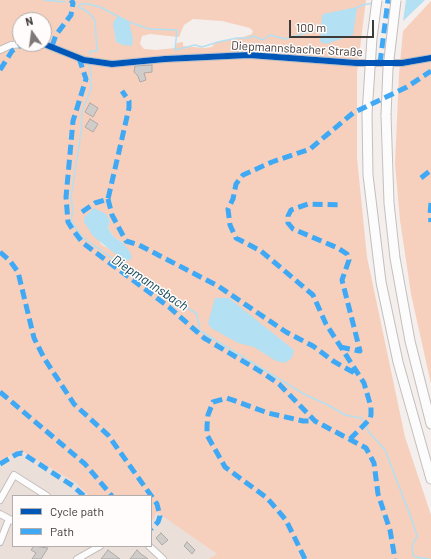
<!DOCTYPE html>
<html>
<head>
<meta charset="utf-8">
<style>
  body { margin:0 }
  #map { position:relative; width:431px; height:559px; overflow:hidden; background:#f4eeec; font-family:Barlow,sans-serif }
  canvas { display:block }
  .legend { position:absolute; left:12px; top:495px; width:140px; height:52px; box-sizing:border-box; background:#fffcfb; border:1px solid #b2aead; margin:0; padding:5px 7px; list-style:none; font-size:12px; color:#3e3a38 }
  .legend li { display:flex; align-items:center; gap:8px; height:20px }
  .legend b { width:20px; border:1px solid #b2aead }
  .north { position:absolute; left:12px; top:12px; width:40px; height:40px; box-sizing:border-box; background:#fffcfb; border:1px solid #b2aead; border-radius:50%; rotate:346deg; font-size:11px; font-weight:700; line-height:16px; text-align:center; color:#3e3a38 }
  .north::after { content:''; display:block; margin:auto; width:14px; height:18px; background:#7e7977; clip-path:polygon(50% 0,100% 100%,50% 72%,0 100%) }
  .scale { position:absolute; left:289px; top:20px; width:85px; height:18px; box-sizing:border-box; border:2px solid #3e3a38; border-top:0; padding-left:5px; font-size:12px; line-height:14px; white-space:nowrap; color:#3e3a38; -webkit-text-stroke:3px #fffcfb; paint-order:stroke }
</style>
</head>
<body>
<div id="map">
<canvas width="431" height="559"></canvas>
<ul class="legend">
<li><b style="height:5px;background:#0057b8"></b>Cycle path</li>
<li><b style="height:5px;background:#3fa9f5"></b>Path</li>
</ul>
<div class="north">N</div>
<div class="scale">100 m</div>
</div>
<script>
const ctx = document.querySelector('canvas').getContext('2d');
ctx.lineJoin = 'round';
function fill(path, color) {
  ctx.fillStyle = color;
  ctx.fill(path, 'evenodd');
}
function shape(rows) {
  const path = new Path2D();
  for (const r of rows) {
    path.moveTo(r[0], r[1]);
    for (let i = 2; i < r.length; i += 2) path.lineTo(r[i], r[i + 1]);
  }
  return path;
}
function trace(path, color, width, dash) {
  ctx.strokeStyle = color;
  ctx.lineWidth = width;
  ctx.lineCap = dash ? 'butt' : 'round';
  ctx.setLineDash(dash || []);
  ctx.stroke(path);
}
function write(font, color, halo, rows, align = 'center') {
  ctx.font = font + ' Barlow,sans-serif';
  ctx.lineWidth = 3;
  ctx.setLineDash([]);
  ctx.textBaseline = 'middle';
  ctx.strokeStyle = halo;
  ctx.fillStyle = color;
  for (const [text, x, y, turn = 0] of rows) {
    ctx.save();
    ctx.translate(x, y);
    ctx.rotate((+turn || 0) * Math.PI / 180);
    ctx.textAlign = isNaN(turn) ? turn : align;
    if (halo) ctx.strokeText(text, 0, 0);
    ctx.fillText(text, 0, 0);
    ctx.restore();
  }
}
fill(shape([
  [20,450,76,483,89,496,13,496,13,546,151,546,151,523,157,511,217,554,208,559,0,559,0,461]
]), '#ebdfd9');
fill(shape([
  [0,0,366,0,357,72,357,158,367,257,405,437,431,515,431,559,208,559,217,554,157,512,151,523,151,496,89,496,76,483,20,450,0,461],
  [193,19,222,21,250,28,253,31,252,34,240,38,215,42,212,47,205,48,183,46,183,42,177,43,175,48,156,50,144,49,140,44,142,36,150,34,179,37,184,25],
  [20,20,44,20,44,44,20,44],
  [129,24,129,28,116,42,114,27],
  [94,209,106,215,110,221,108,228,114,237,123,243,124,261,110,249,102,245,84,217],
  [431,1,431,384,411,294,400,220,395,164,399,74,403,31]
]), '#f6d0bc');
fill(shape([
  [406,0,425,0,403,21],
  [357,7,353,35,326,44,322,43,320,41,322,16,323,14],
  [118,17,129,22,133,39,132,46,123,45,116,42,113,24,115,19],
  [94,208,106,214,110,221,108,228,114,237,123,243,130,252,132,257,130,260,124,261,93,236,84,222,84,217],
  [215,298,229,298,294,350,292,358,285,363,276,361,254,347,238,343,211,328,208,323]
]), '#b3e0f2');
trace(shape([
  [44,0,65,2],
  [79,7,80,4,88,4,100,7,129,22,149,29,177,30,175,50,195,45,202,47,218,42,237,38,249,38,253,36,263,40,270,35,285,39,322,28],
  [79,7,88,12,95,20,97,51,90,51,90,54],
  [355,9,362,5,374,3],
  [89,63,91,75,91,89,82,111,81,132,71,198,73,209,71,221,82,237,145,281,197,314,200,331,202,332,304,394,330,406,345,415,361,418,364,422],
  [367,426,368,431,385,450,413,523,417,536,412,547,413,555,415,557,429,559]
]), '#b3e0f2', 1.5);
const building = shape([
  [152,65,152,72,144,73,146,80,140,82,138,76,134,72,135,66,152,65],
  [90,103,98,108,93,117,85,112,90,103],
  [90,119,98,124,93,132,85,127,90,119],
  [161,533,168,540,162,545,156,538,161,533],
  [187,542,195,550,192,554,184,546,187,542],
  [34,546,48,548,41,559,32,559,36,553,31,550,34,546],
  [108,550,120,559,101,559,108,550],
  [137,550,141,554,148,559,130,559,137,550]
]);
fill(building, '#d0ccca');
trace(building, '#aeaaa8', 1);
const minor = shape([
  [44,44,84,60,112,64,165,59,249,55,356,63,402,63,431,58],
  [0,50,11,45,24,44],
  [0,500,14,475,47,496],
  [0,514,13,521],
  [0,542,9,519],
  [149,546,163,559],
  [77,559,100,546]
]);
const highway = shape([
  [367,114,368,175,381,282,398,362,431,479],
  [386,115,389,203,395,258,410,341,431,424]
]);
trace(minor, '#c4bfbe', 8);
trace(highway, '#c4bfbe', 11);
trace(minor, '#fdfcfc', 6);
trace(highway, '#fdfcfc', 9);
const highwayBridge = shape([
  [367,114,372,38,377,0],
  [386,115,388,68,396,0]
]);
trace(highwayBridge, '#c4bfbe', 11, []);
trace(highwayBridge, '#fdfcfc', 9);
trace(shape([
  [52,46,56,35,71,15,73,3,71,0],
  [79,58,86,79,73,121,66,197,68,222,73,230,83,243,169,307,204,338,263,373,279,384,315,421,366,448,374,463,378,494,390,530,395,559],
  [380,63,388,0],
  [0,70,12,51,23,44],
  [421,178,431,170],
  [108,199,112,215,126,241,139,245,218,286,286,332,313,346,333,361,358,375],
  [431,203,430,214,431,222],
  [82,212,95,203,108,199,129,108,129,101,122,91],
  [0,252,10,261,18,272,34,338,44,358,74,404,108,435,157,504,160,516,158,522,151,529],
  [340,347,360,351,342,280,349,260,347,254,338,248,293,229,288,223,288,216,291,210,308,204,342,205],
  [0,392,85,464,112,496],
  [350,439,370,419,371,415,371,407,364,383,326,324,313,295,261,251,236,238,230,225,228,209,233,199,236,184,243,175,272,162,310,149,353,113,407,87,431,71],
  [0,464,17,454,22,453,73,486,84,496],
  [305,559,286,520,267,498,225,467,207,435,207,426,208,415,213,402,227,398,268,413,303,421,315,421]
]), '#3fa9f5', 5, [10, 5]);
trace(shape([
  [44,44,84,60,112,64,165,59,249,55,356,63,402,63,431,58]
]), '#0057b8', 6);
write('12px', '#3e3a38', '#fffcfb', [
  ["Diepmannsbacher Straße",297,49,3]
]);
write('italic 13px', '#0d4657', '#fffcfb', [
  ["Diepmannsbach",150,283,34]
]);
</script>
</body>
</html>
